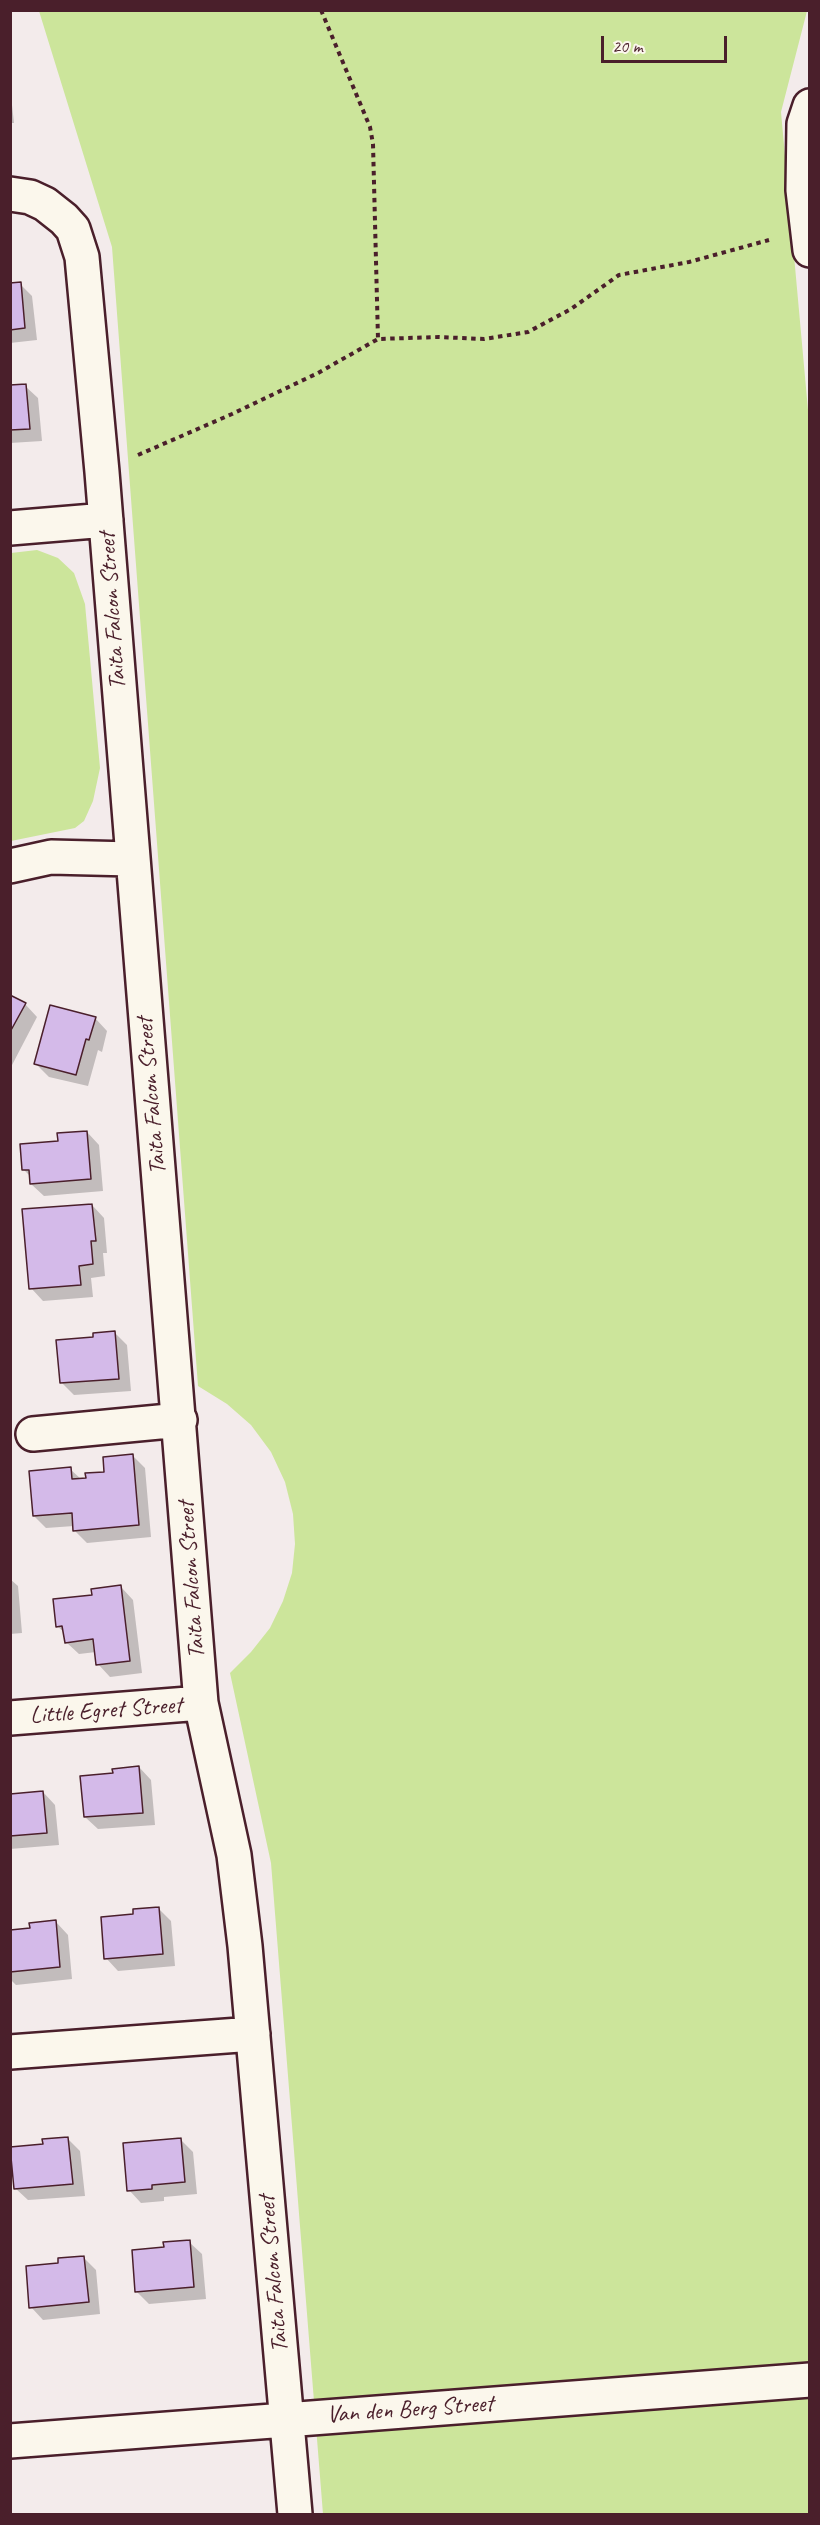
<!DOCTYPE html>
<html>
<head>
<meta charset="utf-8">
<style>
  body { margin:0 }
  #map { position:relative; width:820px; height:2525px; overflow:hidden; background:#f3ebeb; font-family:Caveat,sans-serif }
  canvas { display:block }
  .frame { position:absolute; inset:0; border:12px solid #4a1f2b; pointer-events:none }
  .scale { position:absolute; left:601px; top:36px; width:126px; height:27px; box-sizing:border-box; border:3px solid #4a1f2b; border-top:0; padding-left:8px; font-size:18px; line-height:21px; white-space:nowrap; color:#4a1f2b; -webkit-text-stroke:4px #fbf7ec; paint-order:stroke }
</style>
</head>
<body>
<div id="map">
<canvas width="820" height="2525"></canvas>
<div class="frame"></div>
<div class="scale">20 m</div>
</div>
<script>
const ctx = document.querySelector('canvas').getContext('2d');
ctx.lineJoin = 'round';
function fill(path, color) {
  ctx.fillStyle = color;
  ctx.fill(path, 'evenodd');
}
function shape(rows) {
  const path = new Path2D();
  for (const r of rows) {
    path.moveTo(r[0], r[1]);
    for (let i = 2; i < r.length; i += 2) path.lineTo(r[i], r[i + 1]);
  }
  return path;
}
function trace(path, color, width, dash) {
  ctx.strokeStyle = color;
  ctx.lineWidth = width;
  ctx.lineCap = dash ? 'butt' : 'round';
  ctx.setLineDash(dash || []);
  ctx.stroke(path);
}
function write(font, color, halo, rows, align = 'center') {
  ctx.font = font + ' Caveat,sans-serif';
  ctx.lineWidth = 4.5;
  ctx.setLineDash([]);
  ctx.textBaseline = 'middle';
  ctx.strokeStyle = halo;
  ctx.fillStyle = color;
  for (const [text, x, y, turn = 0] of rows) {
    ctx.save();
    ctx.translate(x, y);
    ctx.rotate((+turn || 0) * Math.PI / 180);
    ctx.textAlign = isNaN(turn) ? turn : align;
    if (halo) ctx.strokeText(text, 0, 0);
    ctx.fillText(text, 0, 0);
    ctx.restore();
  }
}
fill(shape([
  [39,11,807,11,781,112,810,432,809,2514,323,2514,271,1863,230,1673,251,1652,270,1628,283,1601,292,1573,295,1544,293,1514,285,1482,271,1452,251,1425,227,1404,198,1386,112,247],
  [37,550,58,558,74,573,85,604,100,768,93,801,84,821,75,828,11,841,11,553]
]), '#cce59b');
fill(shape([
  [10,87,14,123,10,123],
  [20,284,32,296,37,340,10,343,10,285],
  [25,386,38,398,42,441,10,443,10,387],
  [10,997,25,1004,37,1017,11,1067],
  [95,1018,107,1031,102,1052,98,1050,88,1086,49,1077,36,1064],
  [87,1132,99,1145,103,1191,44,1196,31,1184,31,1177,23,1169,59,1142],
  [92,1205,104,1218,107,1253,103,1253,105,1276,91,1278,93,1297,43,1301,31,1288],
  [115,1333,127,1345,131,1391,74,1395,62,1383],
  [132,1455,145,1468,151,1537,87,1543,74,1530,74,1526,46,1528,34,1516,70,1469,82,1480,105,1473],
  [10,1579,18,1586,22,1633,10,1634],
  [121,1587,133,1600,142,1673,110,1677,98,1664,96,1652,79,1654,66,1642,65,1633,57,1626,93,1597],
  [139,1767,151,1780,155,1825,98,1829,85,1817],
  [43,1792,55,1805,59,1845,10,1849,10,1795],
  [159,1909,171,1921,175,1966,118,1971,106,1958,134,1916],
  [56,1922,68,1935,72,1979,16,1985,10,1979,10,1931,32,1929],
  [68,2139,80,2151,85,2196,28,2200,15,2188,44,2145],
  [180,2139,193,2152,197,2194,164,2197,164,2201,141,2203,129,2190],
  [189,2242,202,2254,206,2299,149,2304,136,2291,165,2248],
  [84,2258,96,2270,100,2314,43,2320,31,2307,60,2264]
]), '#0003');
const building = shape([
  [21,282,25,328,10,330,10,283,21,282],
  [26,384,30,429,10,430,10,385,26,384],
  [10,995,26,1003,10,1032,10,995],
  [50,1005,96,1017,89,1040,86,1039,76,1075,34,1064,50,1005],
  [87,1131,91,1179,30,1184,29,1170,22,1170,20,1144,58,1141,57,1133,87,1131],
  [92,1204,96,1241,91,1241,93,1264,79,1266,81,1285,29,1289,22,1209,92,1204],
  [115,1331,119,1379,60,1383,56,1340,93,1337,93,1333,115,1331],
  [133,1454,139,1525,73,1531,72,1513,33,1516,29,1471,71,1467,72,1479,86,1478,85,1473,104,1472,103,1457,133,1454],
  [121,1585,130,1661,96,1665,93,1639,65,1643,62,1626,56,1627,53,1599,92,1595,91,1589,121,1585],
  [139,1766,143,1813,84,1817,80,1776,113,1773,112,1769,139,1766],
  [43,1791,47,1833,10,1836,10,1794,43,1791],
  [159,1907,163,1954,104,1959,101,1917,133,1914,133,1909,159,1907],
  [56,1920,60,1967,10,1972,10,1930,30,1928,29,1923,56,1920],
  [68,2137,73,2184,14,2189,10,2147,43,2144,42,2139,68,2137],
  [181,2138,185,2182,152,2185,152,2189,127,2191,123,2143,181,2138],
  [190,2240,194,2287,135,2292,132,2250,164,2247,163,2242,190,2240],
  [84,2256,89,2302,29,2308,26,2266,58,2263,58,2258,84,2256]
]);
fill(building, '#d4bae9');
trace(building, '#4a1f2b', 1.5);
const minor = shape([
  [810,106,804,124,803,190,810,250],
  [10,194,30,197,45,204,64,219,73,229,82,257,102,472,201,1703,234,1855,245,1946,295,2514],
  [10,528,106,520],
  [10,866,51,857,132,859],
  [33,1434,180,1420],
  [10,1718,201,1703],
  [10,2052,253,2034],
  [10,2441,810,2380]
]);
trace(minor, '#4a1f2b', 38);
trace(shape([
  [321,10,370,127,373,144,378,339],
  [138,455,232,414,318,373,378,339,439,337,484,339,528,332,571,309,619,275,689,262,769,240]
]), '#4a1f2b', 4, [4.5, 4.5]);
trace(minor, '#fbf7ec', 33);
write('24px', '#4a1f2b', '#fbf7ec', [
  ["Taita Falcon Street",113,611,-94],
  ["Taita Falcon Street",152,1096,-95],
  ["Taita Falcon Street",192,1580,-94],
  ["Little Egret Street",106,1711,-4],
  ["Taita Falcon Street",274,2274,-95],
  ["Van den Berg Street",410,2410,-4]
]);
</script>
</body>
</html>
